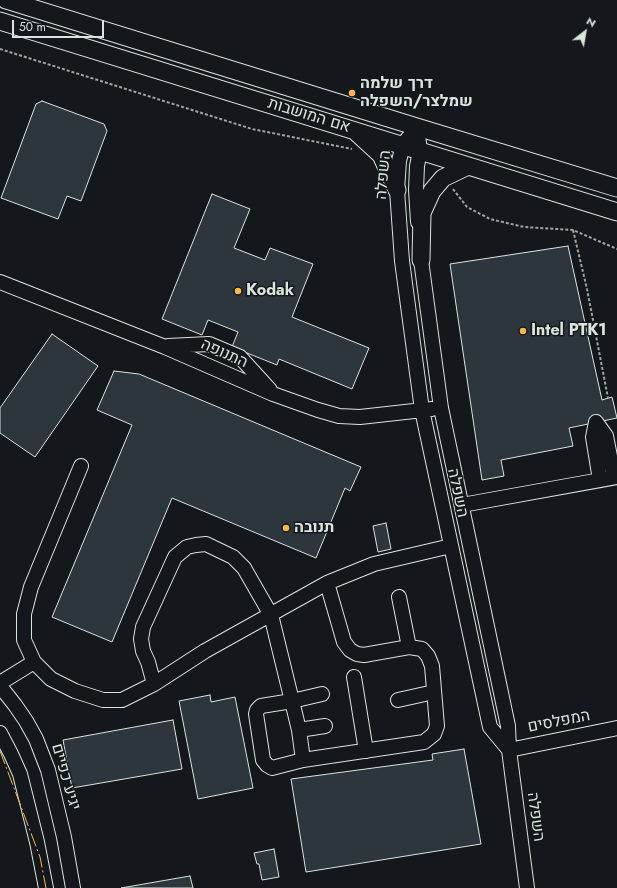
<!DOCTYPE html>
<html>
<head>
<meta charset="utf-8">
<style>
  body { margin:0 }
  #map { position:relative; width:617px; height:888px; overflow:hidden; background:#14181c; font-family:Jost,sans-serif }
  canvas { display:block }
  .north { position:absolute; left:565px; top:12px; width:40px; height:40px; -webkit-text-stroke:3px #14181c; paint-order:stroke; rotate:31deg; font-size:11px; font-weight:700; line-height:16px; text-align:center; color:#d8e6dc }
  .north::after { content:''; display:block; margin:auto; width:14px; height:18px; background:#d8e6dc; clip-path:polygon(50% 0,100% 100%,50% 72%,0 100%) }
  .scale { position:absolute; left:12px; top:20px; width:92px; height:18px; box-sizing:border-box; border:2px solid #d8e6dc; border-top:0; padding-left:5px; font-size:12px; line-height:14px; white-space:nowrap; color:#d8e6dc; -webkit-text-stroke:3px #14181c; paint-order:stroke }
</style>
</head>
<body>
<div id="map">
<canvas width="617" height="888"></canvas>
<div class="north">N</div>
<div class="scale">50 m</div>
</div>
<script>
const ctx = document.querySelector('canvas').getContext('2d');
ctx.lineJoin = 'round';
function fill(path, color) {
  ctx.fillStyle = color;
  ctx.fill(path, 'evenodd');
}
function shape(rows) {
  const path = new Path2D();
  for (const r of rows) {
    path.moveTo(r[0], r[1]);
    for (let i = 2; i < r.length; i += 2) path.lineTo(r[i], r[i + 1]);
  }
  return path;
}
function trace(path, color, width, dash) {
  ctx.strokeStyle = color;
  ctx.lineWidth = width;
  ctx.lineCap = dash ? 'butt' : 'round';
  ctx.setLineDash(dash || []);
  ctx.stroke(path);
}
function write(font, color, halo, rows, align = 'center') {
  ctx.font = font + ' Jost,Heebo,sans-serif';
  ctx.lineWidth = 3;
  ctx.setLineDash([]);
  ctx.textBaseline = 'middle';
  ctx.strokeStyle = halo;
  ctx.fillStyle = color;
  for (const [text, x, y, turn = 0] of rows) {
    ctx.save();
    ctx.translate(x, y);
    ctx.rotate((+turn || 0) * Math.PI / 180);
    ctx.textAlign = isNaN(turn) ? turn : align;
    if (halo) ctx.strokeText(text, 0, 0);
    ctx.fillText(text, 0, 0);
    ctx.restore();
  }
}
const building = shape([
  [42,101,104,124,107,131,81,201,67,196,58,219,1,198,36,104,42,101],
  [212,194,250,209,234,248,265,260,270,248,313,264,292,317,369,348,352,389,279,359,277,365,232,347,238,332,208,320,202,335,162,319,212,194],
  [568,246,602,400,612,397,617,418,569,428,573,446,501,460,504,476,482,480,450,264,568,246],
  [52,334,98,366,35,457,0,433,0,408,52,334],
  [114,371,139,374,361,467,350,491,345,488,316,558,172,498,112,642,52,617,132,425,97,410,114,371],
  [386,523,391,549,378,552,373,526,386,523],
  [210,695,211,702,235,697,253,788,198,799,179,701,210,695],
  [173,720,182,769,72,788,63,740,173,720],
  [464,749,481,844,306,872,291,779,433,760,432,754,464,749],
  [274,849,279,877,262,880,259,864,257,864,254,853,274,849],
  [190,876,193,888,121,888,190,876]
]);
fill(building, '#2c363c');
trace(building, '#d8e6dc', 1);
const minor = shape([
  [417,127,420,151,417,166,416,190,418,222],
  [408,138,403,145,399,161,397,190,402,261,422,410,490,727,509,750],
  [420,249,421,260,441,408,508,726,509,750,527,888],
  [0,282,165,347,273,394,318,410,339,416,360,417,432,409],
  [168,346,209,344,240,357,270,390],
  [596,422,606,436,614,477],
  [596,422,593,437,600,480],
  [81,466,31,587,24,614,24,640,34,662,51,679,75,691,103,700,122,700,154,684,205,651,327,583,374,564,451,546],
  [462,505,617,477],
  [399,597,409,647],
  [354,677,366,751],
  [0,683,34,662],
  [154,684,148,662,143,651,141,639,143,627,175,557,187,547,196,545,206,544,233,557,244,568,271,615,292,701,299,730,303,760,272,768,267,765,263,760,256,714,257,710,261,706,292,701,322,694],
  [0,686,15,705,26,721,36,739,48,770,64,837,73,888],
  [398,700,434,692],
  [299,730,325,726],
  [0,733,11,754,20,774,37,842,46,888],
  [509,750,617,728],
  [303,760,424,742,434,734,437,726,432,666,428,656,422,649,409,647,364,655,357,654,350,650,344,642,327,583]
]);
const major = shape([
  [6,0,417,127,617,188],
  [0,21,617,212],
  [357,133,381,155,397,190],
  [421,260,422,213,432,191,443,178,468,166]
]);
trace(minor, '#d8e6dc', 16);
trace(major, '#d8e6dc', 19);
trace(shape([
  [0,49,252,129,352,149],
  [453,189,467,207,490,219,524,227,573,230,617,249],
  [573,230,587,289,608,398]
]), '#9da8a2', 2, [3, 2]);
trace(minor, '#14181c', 14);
trace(major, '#14181c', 17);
trace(shape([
  [0,751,40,857,46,888]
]), '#ffb74d', 1, [14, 3, 2, 3]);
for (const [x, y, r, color] of [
  [352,93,4,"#ffb74d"],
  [238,291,4,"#ffb74d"],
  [523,331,4,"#ffb74d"],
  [286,528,4,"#ffb74d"]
]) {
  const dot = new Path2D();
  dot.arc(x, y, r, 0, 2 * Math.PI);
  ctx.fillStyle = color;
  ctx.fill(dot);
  trace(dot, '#14181c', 1.5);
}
write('bold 16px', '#d8e6dc', '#14181c', [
  ["דרך שלמה",360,84],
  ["שמלצר/השפלה",360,102],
  ["Kodak",246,291],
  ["Intel PTK1",531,331],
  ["תנובה",294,528]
], 'left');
write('16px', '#d8e6dc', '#14181c', [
  ["אם המושבות",309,116,17],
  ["השפלה",384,175,-85],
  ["התנופה",224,354,24],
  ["השפלה",457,493,78],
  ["המפלסים",559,722,-11],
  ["יגיע כפיים",65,777,74],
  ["השפלה",535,817,82]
]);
</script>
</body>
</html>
